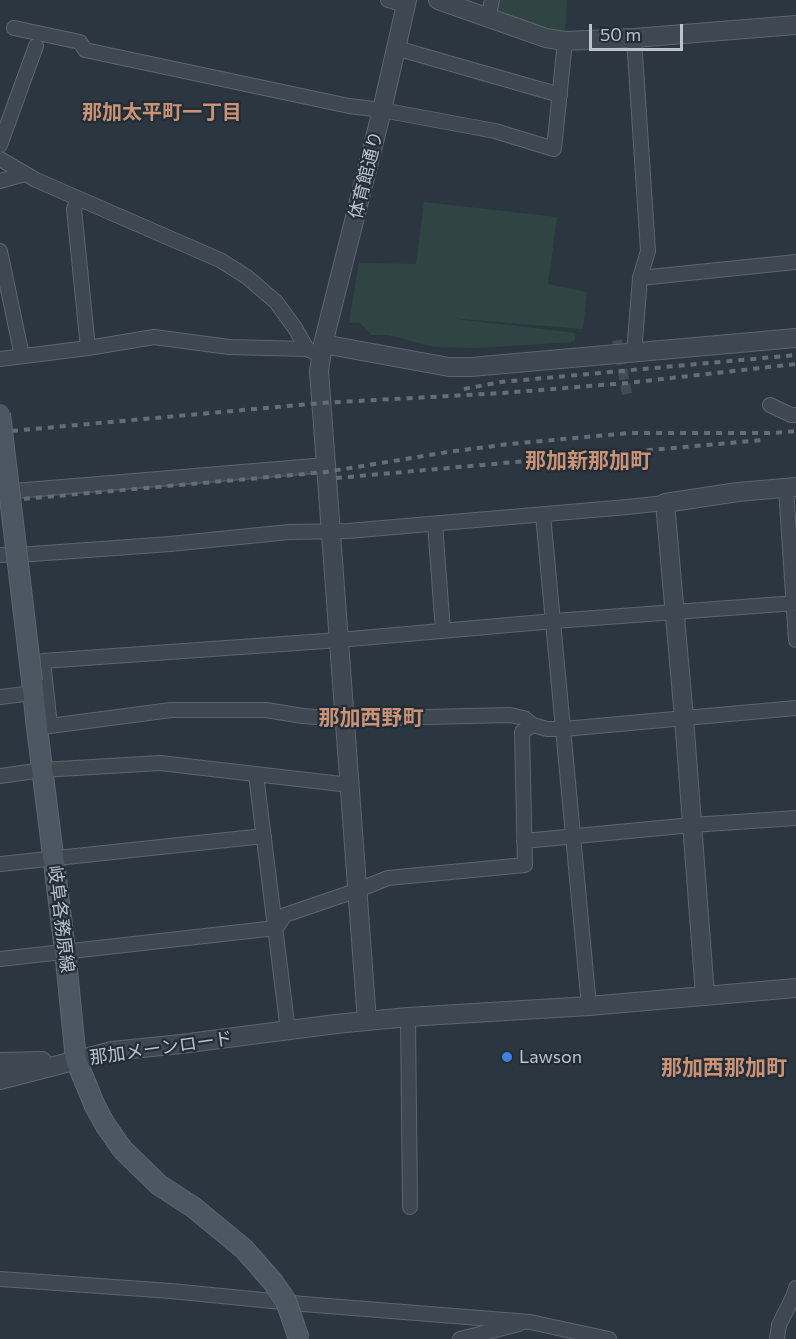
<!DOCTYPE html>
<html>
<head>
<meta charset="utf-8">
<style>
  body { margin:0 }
  #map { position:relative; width:796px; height:1339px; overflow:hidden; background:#2b3641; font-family:Commissioner,sans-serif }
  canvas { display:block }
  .scale { position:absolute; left:589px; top:24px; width:94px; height:27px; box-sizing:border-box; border:3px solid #bcc3cb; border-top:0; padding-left:8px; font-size:18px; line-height:21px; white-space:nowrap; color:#bcc3cb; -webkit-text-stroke:4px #232d36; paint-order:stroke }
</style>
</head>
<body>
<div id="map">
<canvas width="796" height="1339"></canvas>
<div class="scale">50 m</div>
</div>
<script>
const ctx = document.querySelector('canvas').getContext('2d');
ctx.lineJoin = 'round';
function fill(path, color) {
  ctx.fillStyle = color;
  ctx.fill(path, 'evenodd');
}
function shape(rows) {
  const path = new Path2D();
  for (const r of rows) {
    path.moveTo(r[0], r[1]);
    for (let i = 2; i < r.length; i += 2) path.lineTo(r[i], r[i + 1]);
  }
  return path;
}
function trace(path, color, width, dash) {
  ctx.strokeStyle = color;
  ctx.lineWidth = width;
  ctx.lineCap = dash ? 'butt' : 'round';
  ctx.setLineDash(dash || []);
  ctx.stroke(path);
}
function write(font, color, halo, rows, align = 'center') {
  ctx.font = font + ' Commissioner,"Noto Sans JP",sans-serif';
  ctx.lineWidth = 4.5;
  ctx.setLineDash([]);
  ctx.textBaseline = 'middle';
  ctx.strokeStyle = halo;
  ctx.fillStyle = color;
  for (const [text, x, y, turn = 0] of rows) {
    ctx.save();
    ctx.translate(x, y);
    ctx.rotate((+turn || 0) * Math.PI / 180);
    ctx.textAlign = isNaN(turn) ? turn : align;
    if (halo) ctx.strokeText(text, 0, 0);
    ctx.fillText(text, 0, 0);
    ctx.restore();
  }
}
fill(shape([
  [492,0,567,0,565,32,489,12],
  [424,202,557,217,548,284,587,292,583,329,449,318,576,333,574,342,477,348,434,347,388,335,372,335,360,323,349,323,359,263,416,264]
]), '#304444');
trace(shape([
  [617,340,627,394]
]), '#414b56', 10, [10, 5]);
const minor = shape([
  [388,0,406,5],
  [488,18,492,0],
  [14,28,80,42,85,50,349,106,382,110,495,131,554,149,565,41],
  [396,48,560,95],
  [0,145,36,46],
  [0,159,36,180,220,260,247,277,276,302,295,328,307,349,320,355],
  [0,181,25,174],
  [78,199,74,209,88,348],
  [0,251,22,356],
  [640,278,796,262],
  [634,353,640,278,648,251,634,38],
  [0,359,88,348,154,337,229,347,307,349],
  [770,405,791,415,796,415],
  [786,488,796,640],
  [2,492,326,465],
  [543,515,589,1006],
  [435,524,443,631],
  [0,555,32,554,170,544,289,532,348,531,627,507,665,503],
  [0,697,33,693],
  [50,726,43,661,339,640,554,621,796,603],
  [42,727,171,710,266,710,303,716,345,719,510,715,524,718,533,725,547,729,564,729,796,708],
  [256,775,288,1031],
  [0,776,42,770,160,763,350,785],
  [524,841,692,825,796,818],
  [0,864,264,836],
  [0,959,276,928,285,915,358,890,388,878,525,865,522,732,533,725],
  [408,1017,410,1207],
  [0,1279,171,1291,303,1304,530,1322,609,1339],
  [460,1339,519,1324],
  [777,1339,779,1325,793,1297,796,1288]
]);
const tertiary = shape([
  [438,0,546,38,565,41,634,38,796,25],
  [323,344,449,367,471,367,796,338],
  [705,995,684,718,665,503,738,492,796,487],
  [367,1021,319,371,323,344,382,110,407,0],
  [0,1062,42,1061],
  [0,1080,112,1051,181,1044,336,1024,408,1017,589,1006,796,988]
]);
const secondary = shape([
  [32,681,37,728,65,950,76,1060,95,1106,106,1126,123,1150,159,1185,193,1207]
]);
trace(minor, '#5d666e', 16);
trace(tertiary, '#5d666e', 20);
trace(secondary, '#5d666e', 22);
trace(minor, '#3f4851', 14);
trace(tertiary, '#3f4851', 18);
trace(secondary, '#4d5763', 20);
trace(shape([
  [464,389,501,382,796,355],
  [0,432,321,403,503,393,627,383,796,364],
  [336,478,763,440],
  [0,501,326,472,448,452,509,444,630,433,774,433,796,431]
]), '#636e79', 4, [6, 6]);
const secondaryBridge = shape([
  [0,414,32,681],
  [193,1207,244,1249,273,1282,286,1301,299,1339]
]);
trace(secondaryBridge, '#5d666e', 22, []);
trace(secondaryBridge, '#4d5763', 20);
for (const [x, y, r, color] of [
  [507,1057,6,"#3f7fe0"]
]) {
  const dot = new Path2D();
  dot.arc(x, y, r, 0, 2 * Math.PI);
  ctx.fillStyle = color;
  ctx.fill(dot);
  trace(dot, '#232d36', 2);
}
write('18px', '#bcc3cb', '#232d36', [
  ["体育館通り",366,175,-76],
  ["岐阜各務原線",61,919,83],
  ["那加メーンロード",161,1048,-8]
]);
write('18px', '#bcc3cb', '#232d36', [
  ["Lawson",519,1057]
], 'left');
write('bold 20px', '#ca9377', '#232d36', [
  ["那加太平町一丁目",162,112]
]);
write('bold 21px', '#ca9377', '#232d36', [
  ["那加新那加町",588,461],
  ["那加西野町",371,718],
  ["那加西那加町",724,1068]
]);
</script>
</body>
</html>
